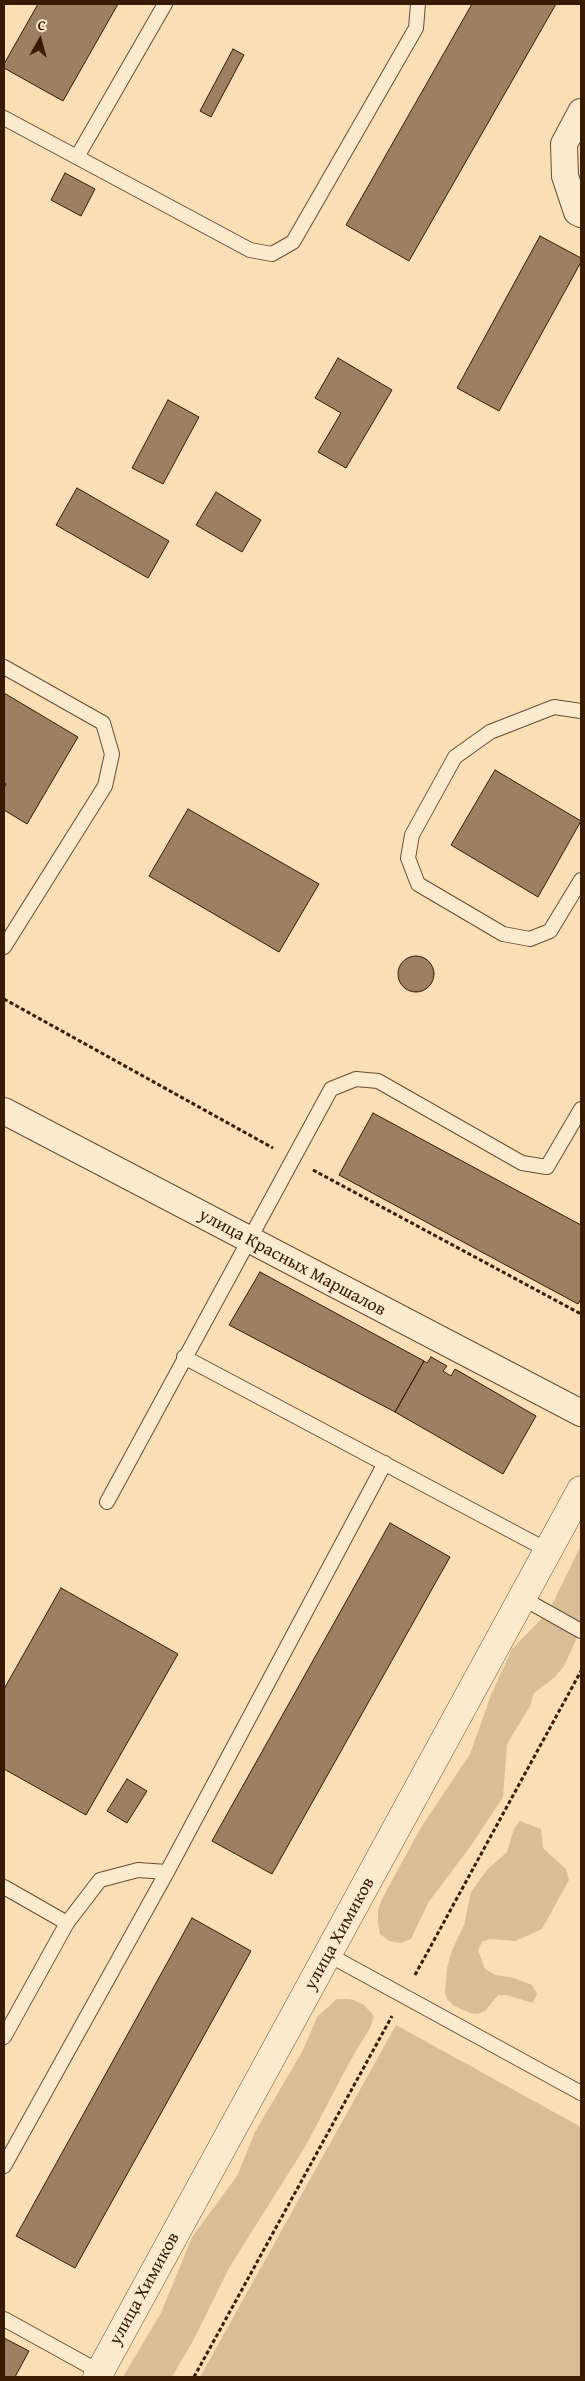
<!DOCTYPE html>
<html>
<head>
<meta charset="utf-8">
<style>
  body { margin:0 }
  #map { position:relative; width:585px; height:2381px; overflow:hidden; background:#fadeb5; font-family:"Gentium Book Plus",serif }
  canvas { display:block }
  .frame { position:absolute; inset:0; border:5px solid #371b05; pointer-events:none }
  .north { position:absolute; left:15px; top:15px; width:50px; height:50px; -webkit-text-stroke:4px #fceacf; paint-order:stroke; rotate:7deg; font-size:14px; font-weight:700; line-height:20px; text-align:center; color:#371b05 }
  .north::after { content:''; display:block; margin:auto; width:18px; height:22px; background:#371b05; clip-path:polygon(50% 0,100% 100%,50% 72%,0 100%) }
</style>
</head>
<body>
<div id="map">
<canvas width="585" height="2381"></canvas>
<div class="frame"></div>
<div class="north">С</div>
</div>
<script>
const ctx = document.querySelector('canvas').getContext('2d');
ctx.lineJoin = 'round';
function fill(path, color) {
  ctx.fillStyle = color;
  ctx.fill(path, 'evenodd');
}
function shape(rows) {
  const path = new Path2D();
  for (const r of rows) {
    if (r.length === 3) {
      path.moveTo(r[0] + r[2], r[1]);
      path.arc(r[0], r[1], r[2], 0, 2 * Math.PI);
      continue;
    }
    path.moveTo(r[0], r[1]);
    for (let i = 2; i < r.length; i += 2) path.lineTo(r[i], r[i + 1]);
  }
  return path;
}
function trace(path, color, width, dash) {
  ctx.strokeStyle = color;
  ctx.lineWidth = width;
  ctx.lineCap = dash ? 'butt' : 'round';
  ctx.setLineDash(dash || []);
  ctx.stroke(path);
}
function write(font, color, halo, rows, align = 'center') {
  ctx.font = font + ' "Gentium Book Plus",serif';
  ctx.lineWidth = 5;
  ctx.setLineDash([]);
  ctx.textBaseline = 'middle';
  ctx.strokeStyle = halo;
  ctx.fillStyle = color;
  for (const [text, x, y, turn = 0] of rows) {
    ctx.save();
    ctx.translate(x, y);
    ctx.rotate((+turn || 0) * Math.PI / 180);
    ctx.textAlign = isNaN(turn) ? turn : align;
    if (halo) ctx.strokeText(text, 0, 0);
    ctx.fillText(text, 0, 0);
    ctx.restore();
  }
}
fill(shape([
  [581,1545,581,1629,564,1666,555,1677,534,1693,530,1706,507,1744,503,1797,470,1847,428,1903,411,1939,400,1943,389,1941,380,1934,378,1923,378,1910,382,1899,420,1829,470,1754,491,1695,512,1649,549,1611],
  [520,1821,541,1829,543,1848,566,1869,569,1880,542,1929,515,1941,490,1939,482,1942,478,1950,485,1969,495,1975,514,1978,532,1985,537,1994,533,2003,506,1995,498,1995,486,2010,478,2014,470,2013,454,2006,447,1999,445,1992,447,1968,452,1950,464,1925,471,1892,487,1870,507,1852,514,1829],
  [337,1999,350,1999,363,2004,374,2016,370,2028,349,2063,305,2147,229,2268,194,2339,172,2377,123,2377,161,2313,192,2237,237,2176,255,2132,303,2050,317,2017],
  [396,2025,581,2127,581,2377,200,2377]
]), '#d9bd97');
const building = shape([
  [38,4,118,4,63,101,4,68,4,64,38,4],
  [472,4,556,4,409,261,346,225,472,4],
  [233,49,244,55,211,117,200,111,233,49],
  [65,173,95,189,81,216,51,200,65,173],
  [540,236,581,258,581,262,499,411,457,388,540,236],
  [338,358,392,390,346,468,318,452,341,413,315,398,338,358],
  [168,400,199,417,163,484,132,468,168,400],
  [77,488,169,541,148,578,56,525,77,488],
  [216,492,261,520,242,552,196,525,216,492],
  [4,693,78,737,27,824,4,810,4,788,6,784,4,783,4,693],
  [495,770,581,821,538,897,451,845,495,770],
  [188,809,319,884,279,952,149,876,188,809],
  [416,974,18],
  [373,1113,581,1225,581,1299,578,1304,339,1175,373,1113],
  [260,1272,424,1361,395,1412,229,1325,260,1272],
  [431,1357,447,1366,443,1371,451,1376,455,1369,536,1416,503,1474,395,1412,424,1361,427,1363,431,1357],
  [390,1523,450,1557,272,1874,212,1841,390,1523],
  [61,1588,178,1654,86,1815,4,1769,4,1689,61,1588],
  [127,1779,147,1791,127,1823,107,1811,127,1779],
  [192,1918,251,1951,75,2268,16,2236,192,1918],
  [4,2338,29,2351,15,2377,4,2377,4,2338]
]);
fill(building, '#9c8061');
trace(building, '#371b05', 1);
const service = shape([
  [4,118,250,250,272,254,293,242,416,28,418,4],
  [77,157,165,4],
  [4,667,103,723,112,754,105,786,4,947],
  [581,711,554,707,490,732,455,757,412,835,408,858,418,884,503,934,530,939,550,931,581,880],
  [184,1357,549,1551],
  [107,1502,331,1089,356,1079,378,1081,522,1163,547,1167,581,1109],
  [524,1599,581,1631],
  [4,1887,67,1923,4,2037],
  [67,1923,100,1880,138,1870,167,1872],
  [329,1955,581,2093],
  [4,2166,167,1872,385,1463],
  [4,2319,100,2372]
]);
const minor = shape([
  [581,112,564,144,565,176,577,212,581,214],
  [4,1111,581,1413]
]);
const tertiary = shape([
  [97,2377,581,1490]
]);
trace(service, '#684c31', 16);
trace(minor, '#684c31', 28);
trace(tertiary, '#684c31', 29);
trace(shape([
  [4,999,273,1148],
  [313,1170,581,1314],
  [415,1975,581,1671],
  [194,2377,392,2016]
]), '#371b05', 3, [4, 2.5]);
trace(service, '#fceacf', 14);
trace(minor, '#fceacf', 26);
trace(tertiary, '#fceacf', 28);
write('18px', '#371b05', '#fceacf', [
  ["улица Красных Маршалов",292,1263,28],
  ["улица Химиков",340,1934,-61],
  ["улица Химиков",145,2289,-61]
]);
</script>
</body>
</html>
